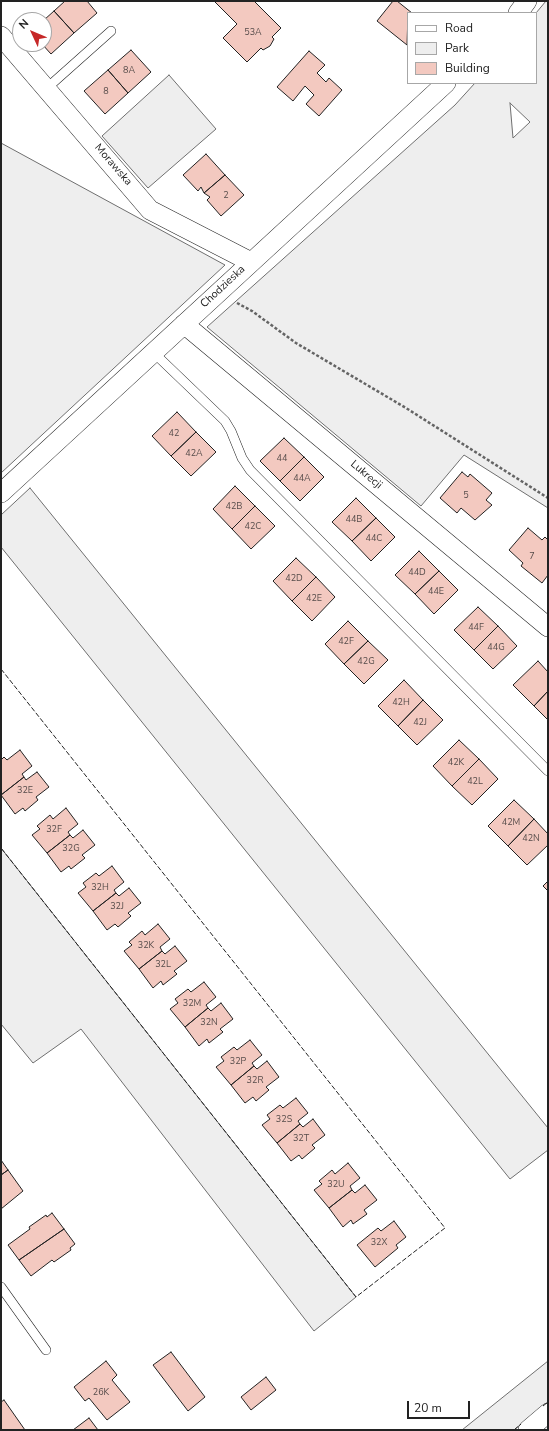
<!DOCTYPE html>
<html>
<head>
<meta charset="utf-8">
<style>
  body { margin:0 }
  #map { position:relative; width:549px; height:1431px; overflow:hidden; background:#fff; font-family:"Nunito Sans",sans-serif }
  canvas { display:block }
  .frame { position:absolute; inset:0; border:2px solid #222; pointer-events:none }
  .legend { position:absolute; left:407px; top:12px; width:130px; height:72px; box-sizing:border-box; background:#fff; border:1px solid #a7a7a7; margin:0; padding:5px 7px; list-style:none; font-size:12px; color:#222 }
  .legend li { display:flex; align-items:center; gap:8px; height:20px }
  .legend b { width:20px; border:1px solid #a7a7a7 }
  .north { position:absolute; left:12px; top:12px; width:40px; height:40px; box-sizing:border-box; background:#fff; border:1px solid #a7a7a7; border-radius:50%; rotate:314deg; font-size:11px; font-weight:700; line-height:16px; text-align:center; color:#222 }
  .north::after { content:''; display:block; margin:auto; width:14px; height:18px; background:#c62828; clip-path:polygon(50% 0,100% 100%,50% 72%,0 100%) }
  .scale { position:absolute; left:407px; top:1401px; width:63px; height:18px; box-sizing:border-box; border:2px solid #222; border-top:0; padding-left:5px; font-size:12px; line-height:14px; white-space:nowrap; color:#222; -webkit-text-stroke:3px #fff; paint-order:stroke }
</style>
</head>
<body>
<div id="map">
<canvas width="549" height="1431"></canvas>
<div class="frame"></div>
<ul class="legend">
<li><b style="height:5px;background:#fff"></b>Road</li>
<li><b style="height:11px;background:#eee"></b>Park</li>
<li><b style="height:11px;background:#f3c9c0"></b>Building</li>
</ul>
<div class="north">N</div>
<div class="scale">20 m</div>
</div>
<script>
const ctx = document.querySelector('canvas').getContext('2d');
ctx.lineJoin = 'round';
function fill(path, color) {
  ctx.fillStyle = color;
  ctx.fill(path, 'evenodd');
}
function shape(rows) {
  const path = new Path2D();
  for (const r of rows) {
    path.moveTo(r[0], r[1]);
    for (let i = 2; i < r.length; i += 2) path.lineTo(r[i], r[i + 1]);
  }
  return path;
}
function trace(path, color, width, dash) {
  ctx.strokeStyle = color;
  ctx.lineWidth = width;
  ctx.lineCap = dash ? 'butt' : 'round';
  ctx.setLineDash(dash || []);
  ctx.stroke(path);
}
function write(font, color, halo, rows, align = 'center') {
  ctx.font = font + ' "Nunito Sans",sans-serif';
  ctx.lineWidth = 3;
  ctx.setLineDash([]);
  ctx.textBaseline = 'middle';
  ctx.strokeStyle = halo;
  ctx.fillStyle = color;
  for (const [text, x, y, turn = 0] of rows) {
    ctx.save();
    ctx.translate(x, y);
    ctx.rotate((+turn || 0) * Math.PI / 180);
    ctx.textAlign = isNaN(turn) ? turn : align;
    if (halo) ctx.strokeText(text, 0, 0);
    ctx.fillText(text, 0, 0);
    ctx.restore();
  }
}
const green = shape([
  [546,1,548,1,548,508,464,455,421,506,207,327,455,105,475,83,536,83,536,13,546,1],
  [510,103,530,122,513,138,510,103],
  [169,75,216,129,148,188,102,136,169,75],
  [1,143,225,265,1,473,1,143],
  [30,488,548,1128,548,1150,510,1179,1,547,1,515,30,488],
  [1,848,356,1297,314,1331,81,1029,33,1063,1,1024,1,848],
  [548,1361,548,1402,514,1430,462,1430,548,1361]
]);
fill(green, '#eee');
trace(green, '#6f6f6f', 1);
const building = shape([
  [65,1,87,1,97,13,74,33,54,11,65,1],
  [214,1,254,1,281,28,272,37,274,39,270,46,263,50,261,48,247,62,223,38,237,24,214,1],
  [393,1,397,1,412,13,408,13,407,45,377,21,393,1],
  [54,11,74,33,51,54,42,44,44,44,44,20,54,11],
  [131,50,151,72,128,93,108,70,131,50],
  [309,51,325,65,317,73,326,82,329,78,342,90,319,116,306,104,314,95,305,86,293,101,277,87,309,51],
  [108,70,128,93,105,114,84,91,108,70],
  [206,154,225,175,204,193,201,187,198,191,183,175,206,154],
  [225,175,244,195,221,216,207,200,210,197,204,193,225,175],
  [177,412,196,432,171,456,152,436,177,412],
  [196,432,216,452,191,476,171,456,196,432],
  [284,438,304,457,280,481,260,461,284,438],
  [304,457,324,477,300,501,280,481,304,457],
  [462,472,468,477,470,474,492,493,486,500,492,505,475,520,461,508,457,513,440,498,462,472],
  [235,486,255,506,232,529,213,509,235,486],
  [356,498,376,518,352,541,332,522,356,498],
  [255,506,275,526,251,549,232,529,255,506],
  [376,518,395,537,371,561,352,541,376,518],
  [528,528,542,540,545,537,548,540,548,575,542,583,521,566,523,563,509,550,528,528],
  [419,551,439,571,415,594,395,575,419,551],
  [296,558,316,577,292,601,273,581,296,558],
  [439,571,458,590,434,614,415,594,439,571],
  [316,577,335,597,312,621,292,601,316,577],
  [478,607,498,626,474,650,454,630,478,607],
  [348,621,368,641,344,664,325,644,348,621],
  [498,626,517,646,493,669,474,650,498,626],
  [368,641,388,660,364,684,344,664,368,641],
  [538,661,548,672,548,691,534,706,513,685,538,661],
  [404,680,423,700,398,726,378,706,404,680],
  [548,691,548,720,534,706,548,691],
  [423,700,443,720,417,745,398,726,423,700],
  [459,740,479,759,452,786,433,766,459,740],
  [20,750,32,766,22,774,24,777,1,795,1,760,4,757,7,760,20,750],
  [479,759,498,779,472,805,452,786,479,759],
  [37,772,49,787,36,797,38,800,25,811,23,808,15,814,1,795,24,777,26,780,37,772],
  [514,800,534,819,508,846,488,826,514,800],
  [66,808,78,824,68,832,70,835,47,853,32,835,40,829,37,826,50,815,53,819,66,808],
  [534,819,548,834,548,845,527,865,508,846,534,819],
  [83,830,95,845,82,855,85,858,71,869,69,866,61,872,47,853,70,835,73,838,83,830],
  [112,866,124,882,114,890,116,893,93,911,78,893,86,887,83,883,96,873,99,876,112,866],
  [548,881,548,891,543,886,548,881],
  [129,888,141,903,128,913,131,916,118,927,115,924,107,930,93,911,116,893,119,896,129,888],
  [158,924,170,939,160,947,162,951,139,969,124,951,132,945,129,942,142,931,145,935,158,924],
  [175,946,187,961,174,971,177,974,163,985,161,981,153,988,139,969,162,951,165,954,175,946],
  [204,982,216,997,206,1005,208,1008,185,1027,170,1009,178,1003,175,999,188,989,191,992,204,982],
  [221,1003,233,1019,220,1029,223,1032,209,1043,207,1039,199,1046,185,1027,208,1008,211,1011,221,1003],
  [250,1040,262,1055,252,1063,254,1066,231,1085,216,1067,224,1061,221,1057,234,1047,237,1050,250,1040],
  [267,1061,279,1077,266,1087,269,1090,256,1101,253,1097,245,1103,231,1085,254,1066,257,1069,267,1061],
  [296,1098,308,1113,298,1121,300,1124,277,1143,262,1125,270,1119,267,1115,280,1105,283,1108,296,1098],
  [313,1119,325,1135,312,1145,315,1148,302,1159,299,1155,291,1161,277,1143,300,1124,303,1127,313,1119],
  [1,1160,8,1170,1,1175,1,1160],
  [348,1163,360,1178,350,1186,352,1190,329,1208,314,1190,322,1184,319,1181,332,1170,335,1174,348,1163],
  [8,1170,23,1191,1,1209,1,1175,8,1170],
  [365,1185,377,1200,364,1210,367,1214,353,1224,351,1220,343,1227,329,1208,352,1190,355,1193,365,1185],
  [52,1213,64,1229,19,1260,8,1245,30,1229,29,1227,46,1215,47,1217,52,1213],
  [394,1221,406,1237,396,1245,398,1248,375,1267,357,1245,378,1228,381,1231,394,1221],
  [64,1229,75,1244,70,1248,71,1250,54,1262,52,1260,31,1276,19,1260,64,1229],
  [171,1352,205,1397,188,1411,153,1365,171,1352],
  [106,1361,117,1375,112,1380,130,1402,107,1420,89,1398,85,1401,74,1387,106,1361],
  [266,1377,276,1390,251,1410,241,1397,266,1377],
  [4,1400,25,1430,1,1430,1,1402,4,1400],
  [89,1418,98,1430,73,1430,89,1418]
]);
fill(building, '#f3c9c0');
trace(building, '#222', 1);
const lane = shape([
  [47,88,111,31],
  [153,352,225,421,231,431,242,458,250,470,548,771],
  [1,1287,46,1350]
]);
const street = shape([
  [518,13,527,1],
  [1,36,150,210,251,262],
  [184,324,548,627],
  [1,493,446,83],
  [528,1430,548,1413]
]);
trace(lane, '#222', 10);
trace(street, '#222', 20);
trace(shape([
  [237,303,252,311,296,343,406,408,548,498]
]), '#646464', 2.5, [3, 2]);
trace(lane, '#fff', 9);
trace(street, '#fff', 19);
trace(shape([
  [1,669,445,1228,356,1297,1,848],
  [543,1406,548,1402],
  [514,1430,521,1424]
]), '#222', 1, [5, 2]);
write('9px', '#564c4a', null, [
  ["53A",253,33],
  ["8A",129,71],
  ["8",106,92],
  ["2",226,196],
  ["42",174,434],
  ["42A",194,454],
  ["44",282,459],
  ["44A",302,479],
  ["5",466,496],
  ["42B",234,507],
  ["44B",354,520],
  ["42C",253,527],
  ["44C",374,539],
  ["7",532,557],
  ["44D",417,573],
  ["42D",294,579],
  ["44E",436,592],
  ["42E",314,599],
  ["44F",476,628],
  ["42F",346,642],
  ["44G",496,648],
  ["42G",366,662],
  ["42H",401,703],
  ["42J",420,723],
  ["42K",456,763],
  ["42L",475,782],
  ["32E",25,791],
  ["42M",511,823],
  ["32F",54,830],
  ["42N",531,839],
  ["32G",71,849],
  ["32H",100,888],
  ["32J",117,907],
  ["32K",146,946],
  ["32L",163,965],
  ["32M",192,1004],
  ["32N",209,1023],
  ["32P",238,1062],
  ["32R",255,1081],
  ["32S",284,1120],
  ["32T",301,1139],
  ["32U",336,1185],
  ["32X",379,1243],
  ["26K",101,1393]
]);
write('11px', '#222', '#fff', [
  ["Morawska",113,165,49],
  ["Chodzieska",223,287,-43],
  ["Lukrecji",366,475,40]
]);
</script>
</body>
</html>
